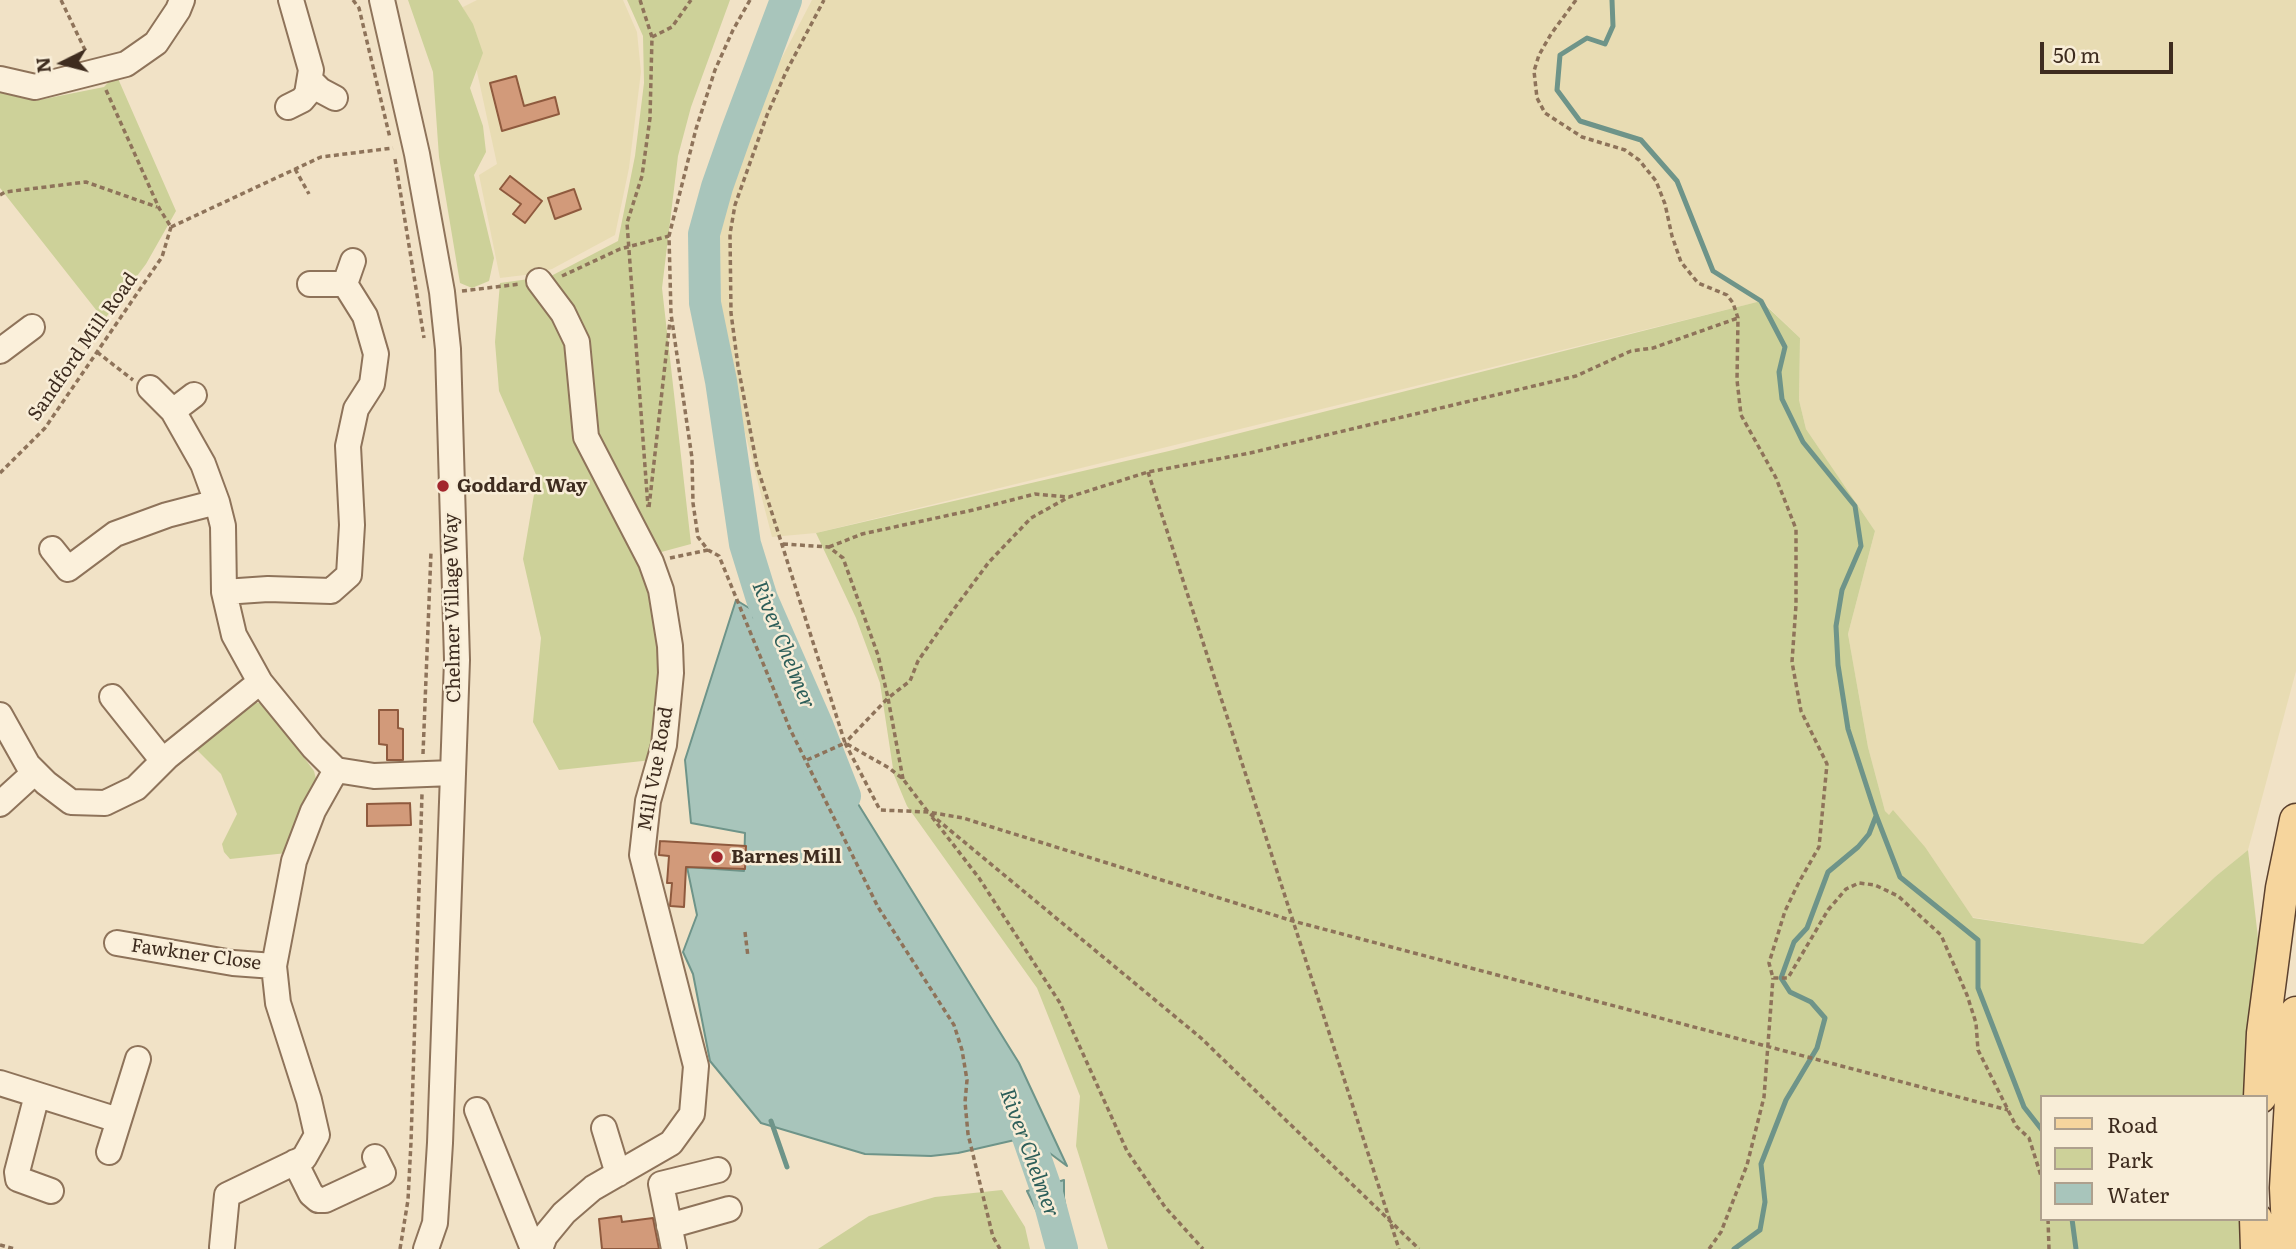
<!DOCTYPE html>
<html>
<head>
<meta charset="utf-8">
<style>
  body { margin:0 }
  #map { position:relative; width:2296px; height:1249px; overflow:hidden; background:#f1e2c6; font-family:Literata,serif }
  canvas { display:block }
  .legend { position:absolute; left:2040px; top:1095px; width:228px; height:126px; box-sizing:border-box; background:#f8edd7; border:2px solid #aea08d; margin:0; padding:9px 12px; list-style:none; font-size:21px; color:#3e2c1f }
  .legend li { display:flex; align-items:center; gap:14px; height:35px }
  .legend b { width:35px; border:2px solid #aea08d }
  .north { position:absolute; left:28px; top:28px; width:70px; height:70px; -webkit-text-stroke:5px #f8edd7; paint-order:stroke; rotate:264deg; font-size:19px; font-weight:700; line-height:28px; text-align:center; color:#3e2c1f }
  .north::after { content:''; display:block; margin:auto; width:24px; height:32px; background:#3e2c1f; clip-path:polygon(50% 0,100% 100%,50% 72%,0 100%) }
  .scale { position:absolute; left:2040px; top:42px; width:133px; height:32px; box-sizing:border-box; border:4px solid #3e2c1f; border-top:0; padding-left:9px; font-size:21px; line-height:24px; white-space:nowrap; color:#3e2c1f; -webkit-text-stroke:5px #f8edd7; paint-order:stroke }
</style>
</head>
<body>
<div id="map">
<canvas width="2296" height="1249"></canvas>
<ul class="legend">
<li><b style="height:9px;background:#f6d59d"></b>Road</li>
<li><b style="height:19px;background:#cdd199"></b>Park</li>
<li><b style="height:19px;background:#a8c5bb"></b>Water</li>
</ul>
<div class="north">N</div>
<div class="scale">50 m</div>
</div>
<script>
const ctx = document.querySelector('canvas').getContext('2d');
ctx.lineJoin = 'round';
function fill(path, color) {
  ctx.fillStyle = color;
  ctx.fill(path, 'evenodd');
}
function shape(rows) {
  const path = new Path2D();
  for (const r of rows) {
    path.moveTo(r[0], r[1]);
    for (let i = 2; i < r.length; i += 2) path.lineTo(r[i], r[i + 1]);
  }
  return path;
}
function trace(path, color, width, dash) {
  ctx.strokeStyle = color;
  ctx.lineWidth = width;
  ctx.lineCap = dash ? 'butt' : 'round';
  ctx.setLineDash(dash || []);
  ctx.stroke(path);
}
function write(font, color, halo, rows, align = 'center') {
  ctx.font = font + ' Literata,serif';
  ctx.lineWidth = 5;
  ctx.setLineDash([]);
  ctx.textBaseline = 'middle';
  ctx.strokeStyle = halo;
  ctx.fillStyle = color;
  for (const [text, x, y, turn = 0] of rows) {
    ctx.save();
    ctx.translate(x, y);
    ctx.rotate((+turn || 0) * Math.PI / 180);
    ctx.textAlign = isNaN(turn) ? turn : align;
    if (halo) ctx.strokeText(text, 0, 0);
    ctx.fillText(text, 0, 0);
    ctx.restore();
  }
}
fill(shape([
  [477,0,623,0,637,32,641,72,629,168,615,235,552,269,533,274,500,278,479,175,497,164,463,7],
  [812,0,2296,0,2296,671,2248,850,2216,876,2143,944,1958,915,1928,864,1885,811,1868,747,1848,634,1875,531,1806,429,1799,400,1800,338,1762,301,816,533,772,537,721,340,720,226,763,94]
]), '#e8dcb3');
fill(shape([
  [408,0,458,0,473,24,483,53,470,88,483,126,486,152,474,175,494,258,489,281,472,288,460,283,439,157,433,72],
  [627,0,730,0,691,107,678,156,662,288,691,544,639,558,653,585,664,672,652,760,559,770,533,722,541,638,523,559,537,477,499,391,495,342,500,283,551,276,618,241,635,156,644,83,643,36],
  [116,74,176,211,146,264,104,320,0,188,0,91,39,100,104,87],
  [1761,301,1800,338,1799,400,1806,429,1875,531,1848,634,1868,747,1885,811,1889,815,1893,810,1925,847,1973,918,2143,944,2216,876,2248,850,2259,947,2249,1097,2042,1097,2042,1219,2244,1219,2244,1249,1108,1249,1076,1146,1080,1096,1037,988,907,806,894,775,880,683,856,618,816,533,1169,451],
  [253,702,264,704,314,771,316,779,314,787,301,807,293,827,287,853,230,859,224,852,222,844,237,814,221,774,194,747],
  [1002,1190,1025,1227,1030,1249,818,1249,869,1216,935,1197]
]), '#cdd199');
const water = shape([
  [736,600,772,622,812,731,832,762,836,758,850,791,1019,1063,1067,1166,1028,1137,958,1153,931,1156,865,1154,761,1123,710,1061,693,974,683,952,697,915,687,867,744,871,745,833,691,823,685,760,736,600],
  [1064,1180,1064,1198,1073,1249,1050,1249,1041,1220,1027,1191,1064,1180]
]);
fill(water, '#a8c5bb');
trace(water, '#6e9489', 2);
trace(shape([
  [1612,0,1613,26,1605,44,1587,38,1560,55,1557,90,1580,121,1641,140,1677,181,1713,271,1761,301,1785,347,1779,372,1782,399,1803,442,1855,506,1861,546,1842,590,1836,626,1838,665,1848,729,1876,815,1900,877,1978,940,1978,988,2024,1107,2042,1130],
  [755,617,762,599],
  [771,1121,787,1167],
  [2072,1219,2076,1249],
  [1734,1249,1760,1230,1765,1202,1761,1164,1786,1100,1817,1048,1825,1018,1811,1002,1790,992,1781,978,1794,942,1807,928,1828,872,1858,847,1869,834,1876,816]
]), '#6e9489', 5);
trace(shape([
  [786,0,736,133,717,187,704,234,705,303,721,381,745,544,762,599,818,727,845,796],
  [1012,1098,1028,1137,1045,1186,1062,1249]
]), '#a8c5bb', 32);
const building = shape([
  [516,76,524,106,555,97,559,114,502,131,490,83,516,76],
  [510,176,542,201,525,223,513,214,521,204,500,189,510,176],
  [574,189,581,209,555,219,548,198,574,189],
  [379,710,398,710,398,728,403,729,403,760,387,760,387,745,379,744,379,710],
  [410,803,411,825,367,826,367,804,410,803],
  [660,841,746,846,745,869,686,867,684,907,670,906,672,883,667,883,669,856,659,855,660,841],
  [621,1216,622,1222,653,1218,659,1249,602,1249,599,1219,621,1216]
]);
fill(building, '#d29a7a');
trace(building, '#8f5a3e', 2);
const minor = shape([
  [382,0,417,154,442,292,448,349,457,660,440,1143,435,1223,426,1249],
  [0,79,35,87,126,64,156,43,178,10,182,0],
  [310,80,320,90,335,98],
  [288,107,302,100,307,94,311,70,291,0],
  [539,281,563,313,577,342,586,437,651,562,661,590,670,646,671,673,664,745,648,801,642,855,696,1066,692,1114,671,1143,593,1188,564,1213,545,1236,540,1249],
  [345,284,353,261],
  [0,351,32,327],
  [150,388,173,411,203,464,217,502,223,526,224,592,234,635,260,682,313,747,336,770,374,776,453,773],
  [173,411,194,395],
  [52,549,68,569,115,534,167,515,217,502],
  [224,592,268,589,331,591,349,575,352,525,348,446,356,409,372,384,376,354,365,316,345,284,310,284],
  [112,697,163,761],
  [0,715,28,765,46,783,71,802,105,803,136,788,167,757,260,682],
  [0,804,35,772],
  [117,943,233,963,274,966],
  [0,1083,118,1120],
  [37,1095,17,1172,18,1179,51,1191],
  [477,1110,533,1249],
  [604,1128,618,1174],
  [109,1152,138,1059],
  [295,1162,311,1194,318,1200,325,1200,383,1173,375,1157],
  [669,1226,729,1209],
  [222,1247,227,1195,304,1158,317,1135,309,1100,278,1003,274,966,294,861,313,811,336,770],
  [674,1249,661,1184,718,1170]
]);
const major = shape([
  [2260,1097,2263,1033,2282,888,2296,820],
  [2256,1219,2257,1249],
  [2289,1249,2286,1188,2296,1013]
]);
trace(minor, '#8e735a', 28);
trace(major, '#5c412e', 35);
trace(shape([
  [61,0,86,52],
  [353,0,359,8,390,138],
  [640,0,652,37,650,118,642,176,627,223,648,507],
  [750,0,733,30,715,70,696,129,669,236,671,314,692,458,693,503,698,537,708,550,719,556,790,729,878,907,954,1025,962,1050,967,1080,965,1102,968,1134,993,1237,1000,1249],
  [1576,0,1551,34,1539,55,1534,71,1537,98,1545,113,1582,137,1625,150,1639,160,1656,181,1665,204,1672,236,1681,262,1698,283,1727,295,1733,303,1738,318,1737,380,1741,415,1776,478,1796,529,1796,605,1792,662,1801,711,1827,764,1819,847,1799,882,1785,911,1769,963,1773,978,1788,978,1828,910,1846,889,1859,883,1875,885,1898,896,1941,935,1967,995,1976,1023,1978,1050,2016,1126,2029,1138,2042,1179],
  [652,37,672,27,691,0],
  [106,90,159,208,171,227],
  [395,159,424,338],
  [295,169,309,194],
  [0,195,5,192,86,182,157,207],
  [171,227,321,157,393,148],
  [562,276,620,249,669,236],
  [462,291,520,284],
  [97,352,133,380],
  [1148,472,1399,1249],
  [0,473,45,428,162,257,171,227],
  [649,507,670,320],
  [783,544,829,547,843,558,878,655,888,698,845,743],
  [829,547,862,534,973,510,1035,494,1069,497,1148,472,1250,453,1576,376,1631,351,1653,348,1738,318],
  [670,558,708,550],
  [845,743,880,810,928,812,963,818,1293,921,2008,1110],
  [847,744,889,768,903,779,928,812,1201,1038,1419,1249],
  [423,754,431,552],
  [807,760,845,743,757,466,738,366,731,313,730,234,735,205,767,115,786,72,824,0],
  [903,779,888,698,910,681,918,661,954,609,989,562,1031,518,1067,498],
  [932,817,979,878,1060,1003,1127,1151,1165,1207,1203,1249],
  [745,932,748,957],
  [2048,1219,2049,1249],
  [0,1245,15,1249],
  [400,1249,408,1200,411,1142,422,794],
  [1709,1249,1721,1232,1747,1165,1764,1097,1773,978]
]), '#8e735a', 3.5, [5, 3.5]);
trace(minor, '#fbf0db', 24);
trace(major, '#f6d59d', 32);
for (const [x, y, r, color] of [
  [443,486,7,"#a2262d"],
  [717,857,7,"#a2262d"]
]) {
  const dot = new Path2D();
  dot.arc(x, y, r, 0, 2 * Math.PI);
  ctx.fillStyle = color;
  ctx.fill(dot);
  trace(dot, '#f8edd7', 2.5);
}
write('19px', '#3e2c1f', '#f8edd7', [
  ["Sandford Mill Road",83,347,-55],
  ["Chelmer Village Way",453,608,-91],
  ["Mill Vue Road",656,769,-80],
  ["Fawkner Close",196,955,8]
]);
write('bold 19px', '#3e2c1f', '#f8edd7', [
  ["Goddard Way",457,486],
  ["Barnes Mill",731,857]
], 'left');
write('italic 21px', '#2d5e59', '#f8edd7', [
  ["River Chelmer",783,645,68],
  ["River Chelmer",1029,1153,70]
]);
</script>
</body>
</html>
